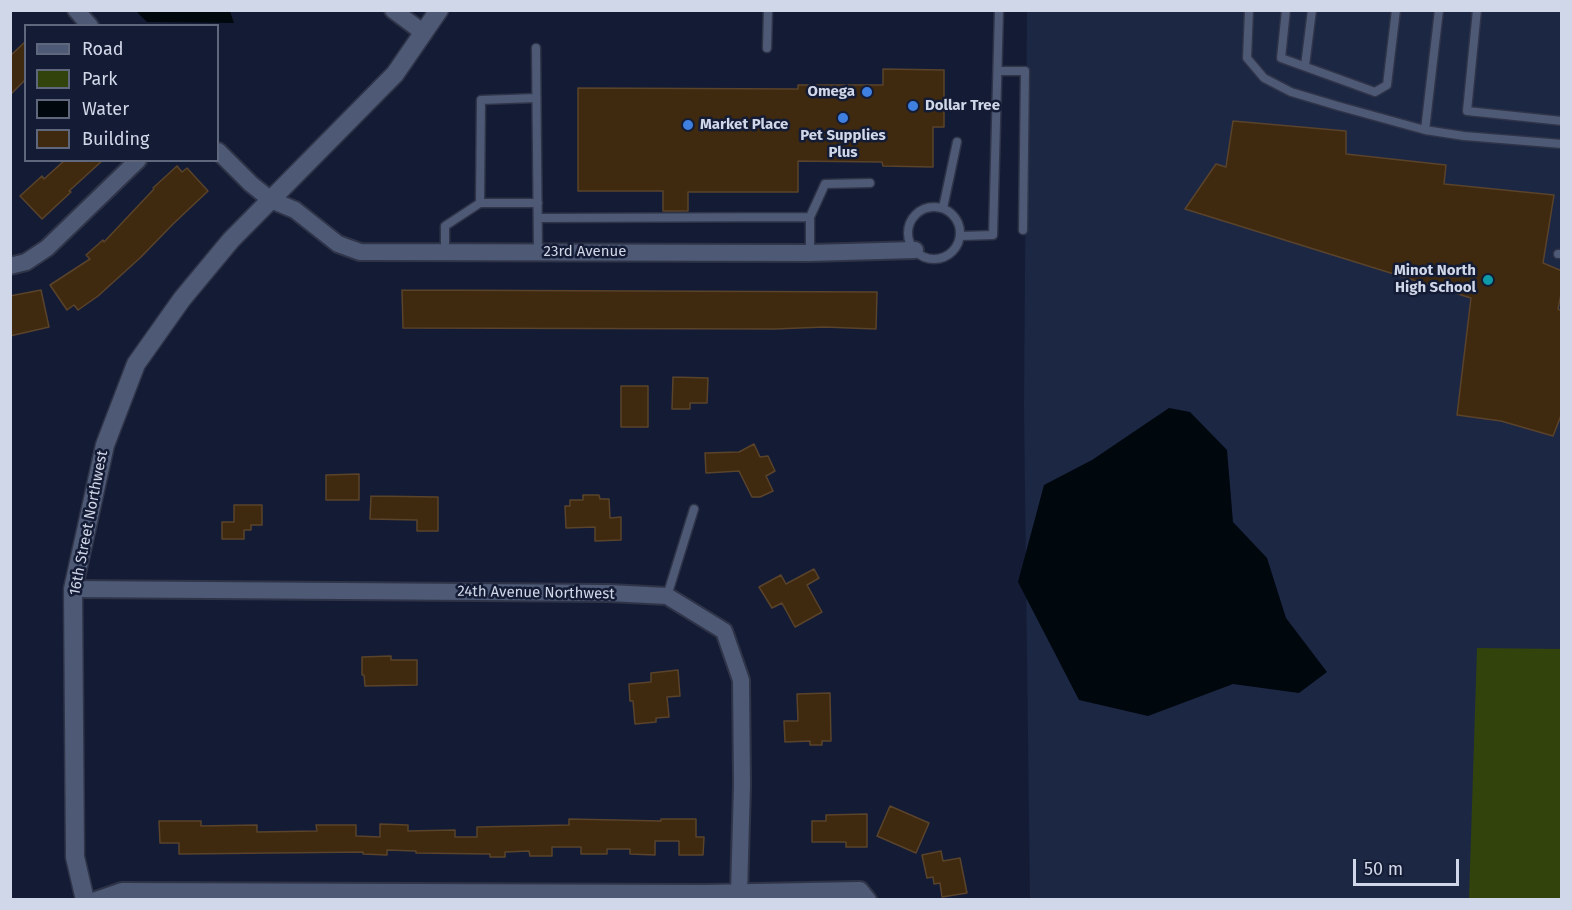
<!DOCTYPE html>
<html>
<head>
<meta charset="utf-8">
<style>
  body { margin:0 }
  #map { position:relative; width:1572px; height:910px; overflow:hidden; background:#141c35; font-family:"Fira Sans",sans-serif }
  canvas { display:block }
  .frame { position:absolute; inset:0; border:12px solid #d0d7e8; pointer-events:none }
  .legend { position:absolute; left:24px; top:24px; width:195px; height:138px; box-sizing:border-box; background:#141c35; border:2px solid #5f677d; margin:0; padding:8px 10px; list-style:none; font-size:18px; color:#d0d7e8 }
  .legend li { display:flex; align-items:center; gap:12px; height:30px }
  .legend b { width:30px; border:2px solid #5f677d }
  .scale { position:absolute; left:1353px; top:859px; width:106px; height:27px; box-sizing:border-box; border:3px solid #d0d7e8; border-top:0; padding-left:8px; font-size:18px; line-height:21px; white-space:nowrap; color:#d0d7e8; -webkit-text-stroke:4px #141c35; paint-order:stroke }
</style>
</head>
<body>
<div id="map">
<canvas width="1572" height="910"></canvas>
<div class="frame"></div>
<ul class="legend">
<li><b style="height:8px;background:#4d5975"></b>Road</li>
<li><b style="height:16px;background:#33430c"></b>Park</li>
<li><b style="height:16px;background:#00070d"></b>Water</li>
<li><b style="height:16px;background:#3f290f"></b>Building</li>
</ul>
<div class="scale">50 m</div>
</div>
<script>
const ctx = document.querySelector('canvas').getContext('2d');
ctx.lineJoin = 'round';
function fill(path, color) {
  ctx.fillStyle = color;
  ctx.fill(path, 'evenodd');
}
function shape(rows) {
  const path = new Path2D();
  for (const r of rows) {
    if (r.length === 3) {
      path.moveTo(r[0] + r[2], r[1]);
      path.arc(r[0], r[1], r[2], 0, 2 * Math.PI);
      continue;
    }
    path.moveTo(r[0], r[1]);
    for (let i = 2; i < r.length; i += 2) path.lineTo(r[i], r[i + 1]);
  }
  return path;
}
function trace(path, color, width, dash) {
  ctx.strokeStyle = color;
  ctx.lineWidth = width;
  ctx.lineCap = dash ? 'butt' : 'round';
  ctx.setLineDash(dash || []);
  ctx.stroke(path);
}
function write(font, color, halo, rows, align = 'center') {
  ctx.font = font + ' "Fira Sans",sans-serif';
  ctx.lineWidth = 5;
  ctx.setLineDash([]);
  ctx.textBaseline = 'middle';
  ctx.strokeStyle = halo;
  ctx.fillStyle = color;
  for (const [text, x, y, turn = 0] of rows) {
    ctx.save();
    ctx.translate(x, y);
    ctx.rotate((+turn || 0) * Math.PI / 180);
    ctx.textAlign = isNaN(turn) ? turn : align;
    if (halo) ctx.strokeText(text, 0, 0);
    ctx.fillText(text, 0, 0);
    ctx.restore();
  }
}
fill(shape([
  [1027,11,1561,11,1561,899,1030,899,1024,406]
]), '#1c2744');
fill(shape([
  [1477,648,1561,649,1561,899,1469,899]
]), '#33430c');
fill(shape([
  [136,11,230,11,234,23,147,22],
  [1169,408,1190,412,1227,450,1233,522,1267,558,1286,618,1327,672,1299,693,1233,684,1148,716,1079,700,1018,582,1044,485,1092,460]
]), '#00070d');
const building = shape([
  [26,41,26,79,10,95,10,56,26,41],
  [883,69,944,70,944,127,933,127,933,167,883,166,882,162,798,161,798,192,688,192,688,211,663,211,663,191,578,191,578,88,798,89,798,85,883,85,883,69],
  [1233,121,1346,131,1346,154,1446,165,1444,184,1554,195,1543,263,1562,271,1562,289,1558,309,1562,311,1562,413,1553,436,1501,421,1457,415,1471,298,1185,209,1216,164,1226,167,1233,121],
  [65,160,103,160,69,191,71,192,42,219,20,196,42,176,44,179,65,160],
  [177,166,182,172,187,168,208,191,173,224,141,257,98,296,78,310,74,305,67,310,50,285,90,259,86,255,103,240,104,242,154,189,153,188,177,166],
  [41,290,49,327,10,336,10,296,41,290],
  [402,290,877,292,876,329,824,327,775,329,403,328,402,290],
  [673,377,708,378,707,403,690,403,690,409,672,409,673,377],
  [621,386,648,386,648,427,621,427,621,386],
  [754,444,760,457,768,456,775,471,766,476,773,491,760,497,752,497,739,471,706,473,705,453,739,452,754,444],
  [359,474,359,500,326,500,326,475,359,474],
  [583,495,599,495,600,499,609,499,610,518,621,517,621,540,595,541,595,527,566,528,565,506,570,506,570,500,583,500,583,495],
  [371,496,438,497,438,531,417,531,417,520,370,519,371,496],
  [234,505,262,505,262,525,251,525,251,530,244,530,244,539,222,539,222,522,234,522,234,505],
  [814,569,819,578,807,585,822,612,795,627,782,603,772,608,759,587,781,575,786,584,814,569],
  [391,656,391,660,417,660,417,685,365,686,364,675,362,675,362,657,391,656],
  [678,670,680,696,667,697,669,717,656,718,656,722,635,724,633,701,630,701,629,684,651,682,651,673,678,670],
  [830,693,831,741,822,741,822,745,810,745,810,741,785,742,784,721,798,721,797,694,830,693],
  [890,806,929,823,916,853,877,836,890,806],
  [867,814,867,847,846,847,846,842,812,842,812,821,826,821,826,815,867,814],
  [569,819,661,821,661,819,696,819,696,837,704,837,703,855,679,855,679,841,655,841,655,855,630,854,630,849,607,849,607,854,581,854,581,847,552,847,552,856,530,856,529,851,505,852,505,857,490,857,490,854,416,853,416,851,387,850,387,855,363,854,363,852,179,854,179,843,160,843,159,821,201,821,201,826,257,825,257,832,317,831,316,825,356,825,356,836,380,837,380,824,408,825,408,831,455,830,455,837,477,837,477,827,569,825,569,819],
  [941,851,943,861,960,858,967,893,942,897,940,883,934,884,933,877,927,878,922,855,941,851]
]);
fill(building, '#3f290f');
trace(building, '#5a432b', 1.5);
const lane = shape([
  [1249,10,1247,58,1264,78,1291,92,1338,106,1425,130,1464,136,1562,144],
  [1286,10,1281,58,1375,92,1387,85,1396,10],
  [1477,10,1467,111,1562,121],
  [536,48,538,252],
  [767,48,768,10],
  [1305,66,1312,10],
  [998,71,1025,71,1023,230],
  [1425,130,1439,10],
  [480,203,538,203],
  [934,233,26],
  [943,208,957,142],
  [810,217,825,184,870,183],
  [538,218,810,217,810,253],
  [961,236,993,235,999,10],
  [445,251,445,226,480,203,481,100,536,98],
  [1558,254,1562,254],
  [667,596,694,509]
]);
const street = shape([
  [76,10,90,26],
  [393,10,424,33],
  [218,151,251,184,271,200,295,210,338,244,360,252,810,253,915,250],
  [10,266,26,262,47,248,138,160],
  [73,589,609,593,667,596,724,631,741,680,742,785,739,893],
  [96,900,122,891,704,893,860,890,868,900]
]);
const secondary = shape([
  [85,900,75,857,73,589,105,445,136,364,182,299,231,240,395,74,439,10]
]);
trace(lane, '#2f3448', 11);
trace(street, '#2f3448', 20);
trace(secondary, '#2f3448', 21);
trace(lane, '#4d5975', 8);
trace(street, '#4d5975', 16);
trace(secondary, '#4d5975', 18);
for (const [x, y, r, color] of [
  [867,92,6,"#3f7fe0"],
  [913,106,6,"#3f7fe0"],
  [843,118,6,"#3f7fe0"],
  [688,125,6,"#3f7fe0"],
  [1488,280,6,"#0f9aa8"]
]) {
  const dot = new Path2D();
  dot.arc(x, y, r, 0, 2 * Math.PI);
  ctx.fillStyle = color;
  ctx.fill(dot);
  trace(dot, '#141c35', 2);
}
write('bold 15px', '#d0d7e8', '#141c35', [
  ["Omega",855,92],
  ["Dollar Tree",925,106,"left"],
  ["Market Place",700,125,"left"],
  ["Pet Supplies",843,136,"center"],
  ["Plus",843,153,"center"],
  ["Minot North",1476,271],
  ["High School",1476,288]
], 'right');
write('15px', '#d0d7e8', '#141c35', [
  ["23rd Avenue",585,252],
  ["16th Street Northwest",89,523,-79],
  ["24th Avenue Northwest",536,593,1]
]);
</script>
</body>
</html>
